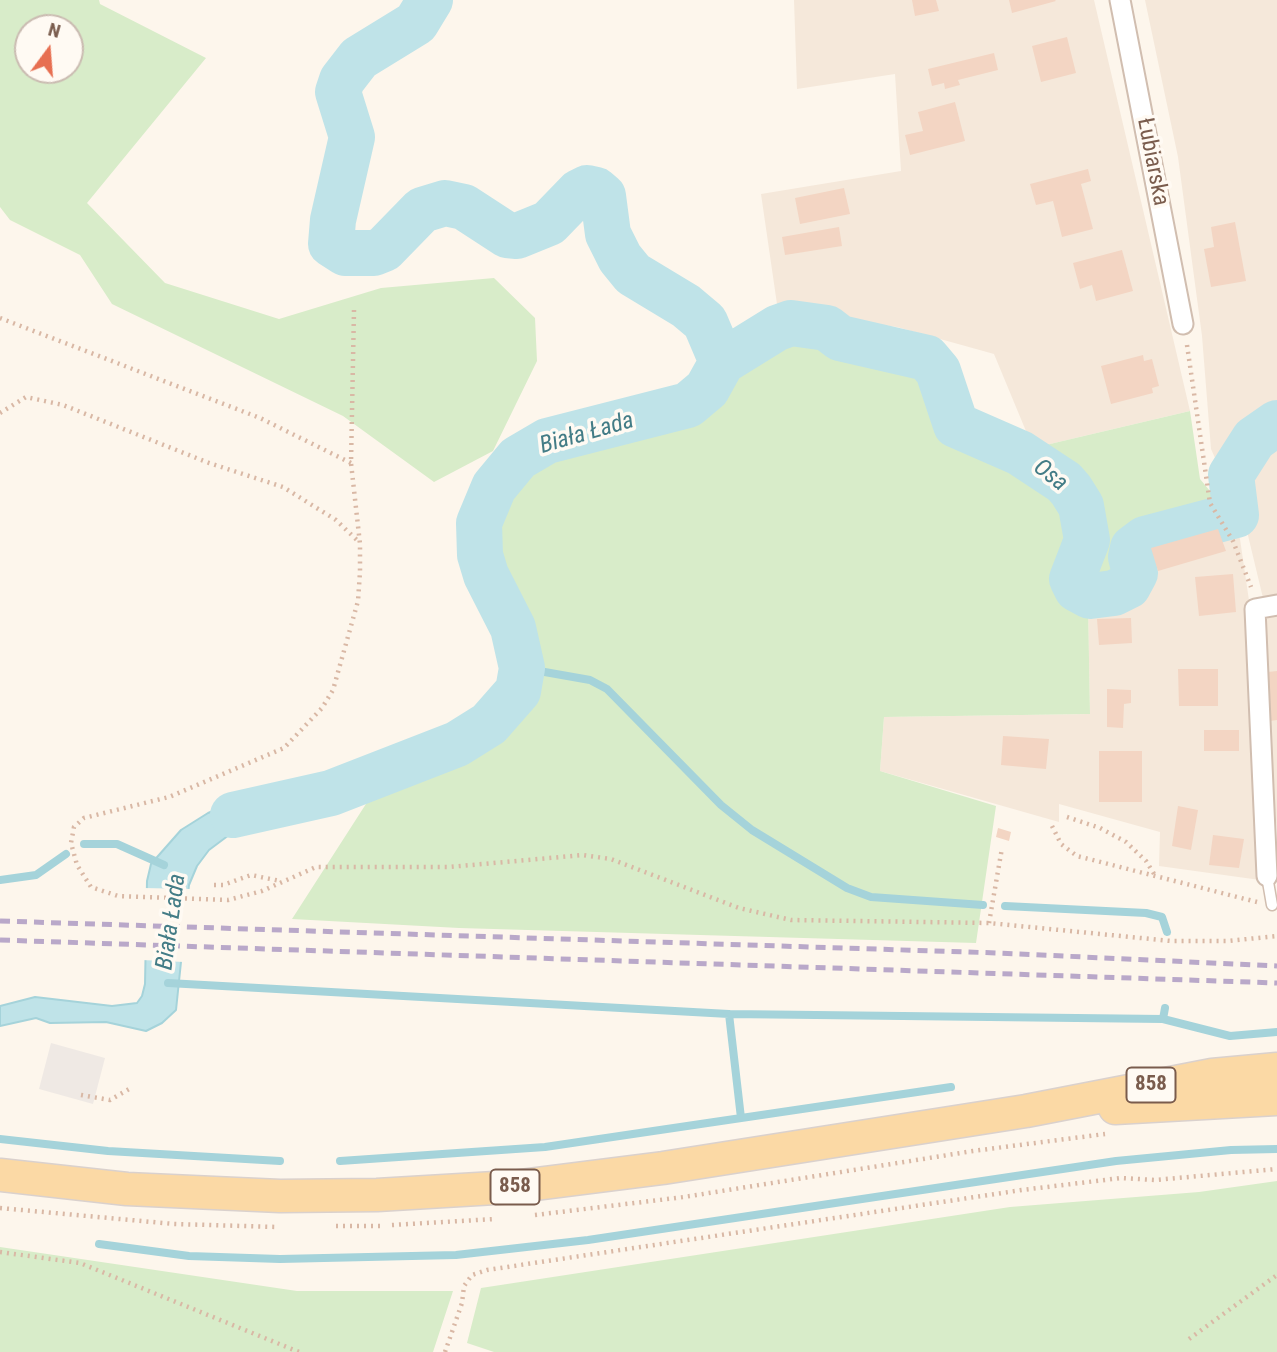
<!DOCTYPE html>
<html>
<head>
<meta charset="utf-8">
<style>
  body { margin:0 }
  #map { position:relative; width:1277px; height:1352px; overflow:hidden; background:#fdf6ec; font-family:"Roboto Condensed",sans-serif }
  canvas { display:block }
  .north { position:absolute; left:14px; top:14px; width:70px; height:70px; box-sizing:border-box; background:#fffaf3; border:2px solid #cabbb1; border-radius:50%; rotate:16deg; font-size:19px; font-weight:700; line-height:28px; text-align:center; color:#7a5c4d }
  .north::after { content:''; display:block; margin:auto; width:24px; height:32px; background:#e76f51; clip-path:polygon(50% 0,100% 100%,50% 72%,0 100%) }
</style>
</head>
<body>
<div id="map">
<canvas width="1277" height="1352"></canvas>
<div class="north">N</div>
</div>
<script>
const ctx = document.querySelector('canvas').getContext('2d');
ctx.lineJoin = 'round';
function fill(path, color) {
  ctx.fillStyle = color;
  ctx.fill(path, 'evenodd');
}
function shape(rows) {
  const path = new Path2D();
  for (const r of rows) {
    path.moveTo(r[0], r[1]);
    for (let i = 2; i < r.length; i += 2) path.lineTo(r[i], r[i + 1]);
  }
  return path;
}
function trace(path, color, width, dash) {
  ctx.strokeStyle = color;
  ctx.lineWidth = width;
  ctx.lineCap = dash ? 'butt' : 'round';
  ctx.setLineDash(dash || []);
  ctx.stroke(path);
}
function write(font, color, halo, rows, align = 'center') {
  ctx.font = font + ' "Roboto Condensed",sans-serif';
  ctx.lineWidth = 7;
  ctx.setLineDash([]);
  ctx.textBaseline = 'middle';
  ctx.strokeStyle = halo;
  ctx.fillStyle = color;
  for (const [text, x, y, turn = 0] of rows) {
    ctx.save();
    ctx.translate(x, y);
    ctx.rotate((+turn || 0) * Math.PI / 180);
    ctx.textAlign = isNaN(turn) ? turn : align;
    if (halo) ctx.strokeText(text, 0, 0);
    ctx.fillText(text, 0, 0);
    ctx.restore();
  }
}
fill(shape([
  [794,0,1094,0,1190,411,1033,448,994,354,897,327,778,311,761,194,901,171,895,74,797,89],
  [1145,0,1277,0,1277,402,1263,421,1244,429,1224,478,1211,449,1202,336,1178,157],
  [1277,430,1277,597,1263,598,1245,523,1240,479,1250,453,1260,441],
  [1231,519,1240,539,1253,628,1260,880,1159,866,1160,832,1059,804,1059,822,880,771,884,717,1090,714,1088,603,1117,598,1140,587,1150,547,1181,532],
  [1277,616,1277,830,1257,621]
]), '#f5e8da');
fill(shape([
  [51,1043,105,1058,93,1104,39,1089]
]), '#efe9e4');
fill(shape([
  [0,0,99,0,100,4,206,58,87,203,165,283,279,319,381,288,494,278,535,318,537,361,493,451,434,482,343,416,112,304,80,255,10,220,0,207],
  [28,28,70,28,70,70,28,70],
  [796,329,827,334,828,354,838,357,856,344,907,352,931,374,951,417,945,427,1018,457,1064,489,1074,503,1080,543,1075,563,1066,574,1067,583,1076,596,1088,603,1090,714,884,717,880,771,996,806,976,943,459,928,292,919,373,793,399,787,436,764,475,752,501,730,538,684,539,662,526,617,510,592,492,550,495,517,502,492,530,467,708,410,732,387,745,356],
  [1190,411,1200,479,1229,514,1182,523,1130,541,1126,549,1128,567,1120,582,1096,591,1077,576,1085,562,1092,535,1090,509,1074,483,1033,448],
  [1277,1181,1277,1352,494,1352,467,1343,481,1288,1010,1207,1199,1192],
  [0,1247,297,1291,453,1291,433,1352,0,1352]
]), '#d8ecc9');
const water = shape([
  [290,790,297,809,258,817,241,826,209,850,197,866,189,885,176,1010,162,1023,146,1031,106,1022,50,1023,36,1018,0,1026,0,1006,35,997,112,1006,137,1003,142,996,145,984,147,881,151,864,181,830,208,813,230,804,290,790]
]);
fill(water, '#bfe3e8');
trace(water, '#a5d3da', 2);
fill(shape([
  [143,888,192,889,184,962,142,960]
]), '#fdf6ec');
trace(shape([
  [522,668,590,680,607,689,721,805,752,830,847,888,871,897,983,905],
  [84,844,117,844,164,865],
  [0,880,36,875,66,854],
  [1005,906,1146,913,1162,917,1167,932],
  [168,983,729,1014,1163,1019,1230,1036,1277,1032],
  [729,1014,741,1118],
  [1163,1019,1165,1008],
  [0,1139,108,1151,280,1161],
  [340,1161,545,1147,951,1087],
  [99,1244,189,1256,280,1259,456,1255,588,1240,1116,1161,1231,1150,1277,1149]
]), '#a5d3da', 8);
trace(shape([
  [722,362,777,328,791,323,827,328,840,338,927,358,938,371,956,425,1020,453,1064,482,1071,490,1081,506,1087,540,1072,579,1077,589,1090,596,1114,593,1128,586,1135,573,1131,557,1133,548,1145,539,1236,515,1231,475,1254,439,1277,423],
  [233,815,331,793,457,744,489,724,518,691,522,668,513,628,486,575,480,555,479,523,494,487,518,458,547,441,688,405,707,389,722,362,705,322,686,306,633,274,620,258,608,234,603,196,596,190,587,188,579,192,549,223,517,236,507,235,464,207,445,203,422,210,384,249,374,253,345,253,331,244,333,220,352,137,338,92,342,80,359,58,416,23,430,0]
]), '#bfe3e8', 46);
fill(shape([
  [912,0,936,0,939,11,915,16],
  [1009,0,1055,0,1056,1,1012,13],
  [1067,37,1076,73,1041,82,1032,46],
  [994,53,998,70,958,80,960,85,945,89,944,83,932,86,928,69],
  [955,102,965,141,910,155,905,135,923,131,918,112],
  [1088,169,1091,181,1081,184,1093,229,1062,237,1053,201,1036,205,1030,184],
  [844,188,850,214,800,224,795,198],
  [1235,222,1246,281,1211,287,1204,249,1214,247,1211,227],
  [839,227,842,246,785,255,782,237],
  [1122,250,1133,291,1096,301,1092,285,1080,289,1073,263],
  [1143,355,1144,361,1152,359,1159,386,1152,388,1153,393,1111,404,1101,366],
  [1218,529,1226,551,1158,571,1151,548],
  [1233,574,1236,612,1199,616,1195,577],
  [1131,618,1132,643,1099,645,1097,619],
  [1178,669,1218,669,1218,706,1179,706],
  [1277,671,1277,720,1270,721,1268,672],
  [1107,689,1131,690,1131,703,1124,704,1123,728,1107,727],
  [1204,730,1239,730,1239,751,1204,751],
  [1003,736,1049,739,1046,769,1001,765],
  [1099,751,1142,751,1142,802,1099,802],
  [1178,806,1198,810,1191,850,1172,846],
  [998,828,1011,832,1009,841,996,837],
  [1213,835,1244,839,1239,868,1209,865]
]), '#f3d5c3');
const lane = shape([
  [1267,876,1272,905]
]);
const street = shape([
  [1120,0,1183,324],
  [1267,876,1255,609,1277,605]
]);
const primary = shape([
  [1115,1108,1277,1099],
  [0,1175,127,1189,280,1196,377,1195,512,1187,663,1168,1026,1111,1212,1075,1277,1069]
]);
trace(lane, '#d1beb0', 13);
trace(street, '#d1beb0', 23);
trace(primary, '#dad1cd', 35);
trace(shape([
  [354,310,351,463,360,544,360,572,358,601,333,690,322,708,284,748,169,797,84,818,74,827,71,843,77,865,91,887,118,896,228,900,262,891,316,867,449,867,583,855,611,859,739,908,791,920,989,923,1171,941,1228,941,1277,936],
  [0,318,260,418,351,463],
  [1187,345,1210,503,1233,541,1251,587],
  [0,413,26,397,63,405,209,463,283,487,336,520,360,543],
  [1067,817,1100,828,1126,842,1146,861,1156,877],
  [1052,826,1061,844,1077,856,1257,902],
  [214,885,223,885,251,875,280,881],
  [989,923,1002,848],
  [81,1095,110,1100,129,1089],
  [0,1208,174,1224,278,1227],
  [535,1215,684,1197,973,1151,1105,1134],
  [392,1225,495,1219],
  [336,1226,380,1226],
  [0,1252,80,1263,299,1352],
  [1189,1339,1277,1275],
  [445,1352,462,1303,464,1286,472,1275,487,1270,1022,1190,1121,1178,1155,1180,1277,1169]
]), '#d9b8a5', 4.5, [2, 5]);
trace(lane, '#fff', 10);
trace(street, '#fff', 19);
trace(primary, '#fbd9a5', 32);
trace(shape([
  [0,921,998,953,1277,966],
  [0,940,1277,983]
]), '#b9a8c9', 5, [10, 7]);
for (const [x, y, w] of [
  [1151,1085,49],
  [515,1187,49]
]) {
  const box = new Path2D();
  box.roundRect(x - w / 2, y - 17.5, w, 35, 5);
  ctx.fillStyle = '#fffaf3';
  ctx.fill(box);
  trace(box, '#7a5c4d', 2);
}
write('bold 21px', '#7a5c4d', null, [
  ["858",1151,1085],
  ["858",515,1187]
]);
write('23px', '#7a5c4d', '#fffaf3', [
  ["Łubiarska",1152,162,79]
]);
write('italic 24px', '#437c86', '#fffaf3', [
  ["Biała Łada",587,434,-16],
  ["Osa",1050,476,38],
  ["Biała Łada",172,922,-82]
]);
</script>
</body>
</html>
